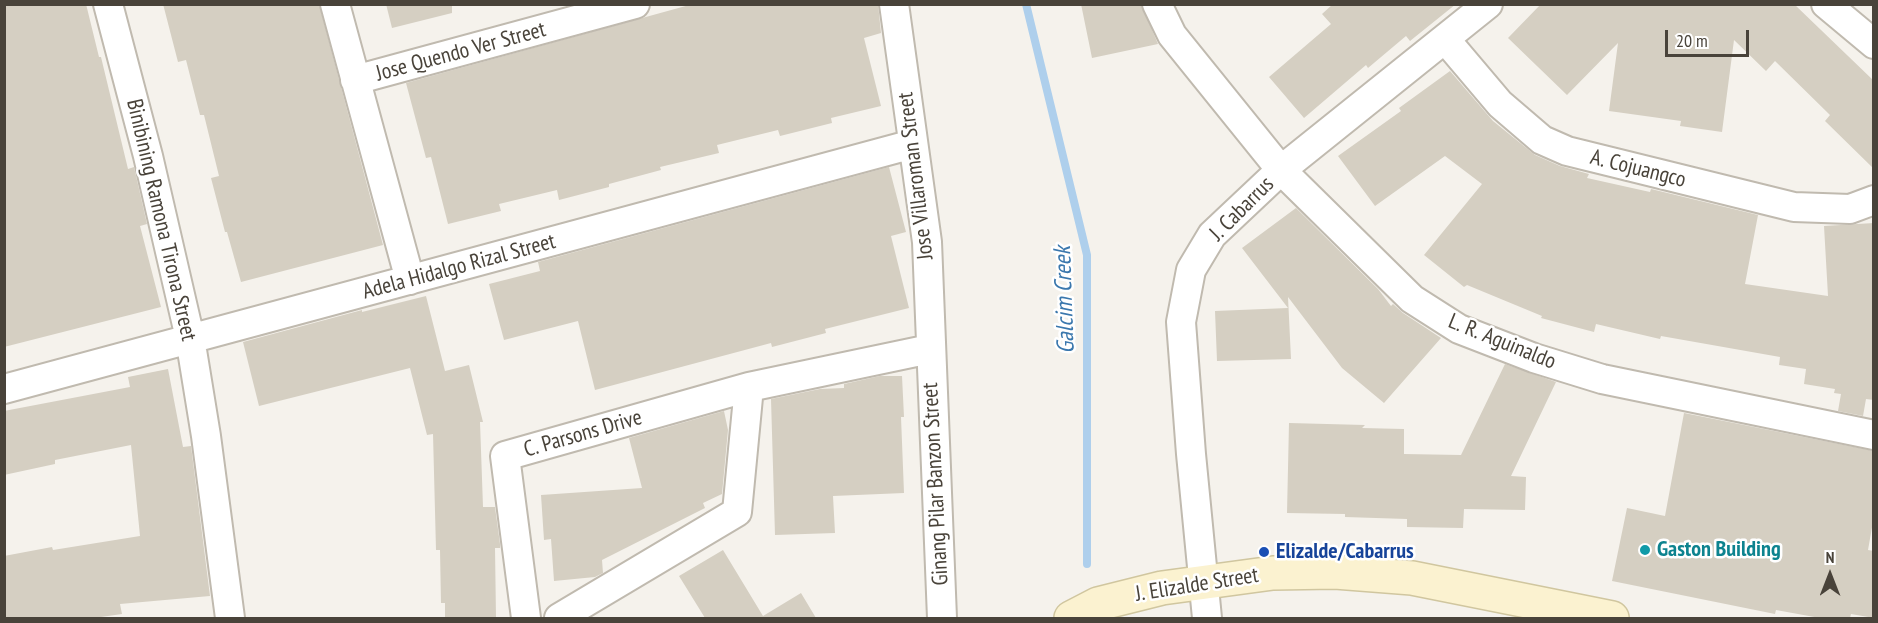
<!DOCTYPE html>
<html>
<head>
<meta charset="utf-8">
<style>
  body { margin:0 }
  #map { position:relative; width:1878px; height:623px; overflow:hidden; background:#f5f2ec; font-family:"PT Sans Narrow",sans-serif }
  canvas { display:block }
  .frame { position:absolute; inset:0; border:6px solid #49433a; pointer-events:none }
  .north { position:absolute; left:1800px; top:545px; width:60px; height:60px; -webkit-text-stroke:4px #fff; paint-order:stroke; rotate:0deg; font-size:16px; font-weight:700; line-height:24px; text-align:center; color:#49433a }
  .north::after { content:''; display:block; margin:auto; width:21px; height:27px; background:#49433a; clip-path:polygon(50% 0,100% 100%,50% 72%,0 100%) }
  .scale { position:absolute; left:1665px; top:30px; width:84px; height:27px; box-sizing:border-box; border:3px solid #49433a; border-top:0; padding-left:8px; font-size:18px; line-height:21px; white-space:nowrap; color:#49433a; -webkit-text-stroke:4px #fff; paint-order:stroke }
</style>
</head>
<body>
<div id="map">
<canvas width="1878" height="623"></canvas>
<div class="frame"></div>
<div class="north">N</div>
<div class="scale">20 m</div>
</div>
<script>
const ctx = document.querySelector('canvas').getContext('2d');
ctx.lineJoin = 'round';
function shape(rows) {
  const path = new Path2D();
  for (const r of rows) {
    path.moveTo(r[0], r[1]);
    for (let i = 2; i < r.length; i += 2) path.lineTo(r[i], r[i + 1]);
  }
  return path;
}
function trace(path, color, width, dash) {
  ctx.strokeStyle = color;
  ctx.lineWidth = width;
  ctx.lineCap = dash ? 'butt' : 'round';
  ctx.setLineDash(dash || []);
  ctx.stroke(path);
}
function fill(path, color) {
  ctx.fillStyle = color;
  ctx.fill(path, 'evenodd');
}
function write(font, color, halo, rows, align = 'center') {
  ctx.font = font + ' "PT Sans Narrow",sans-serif';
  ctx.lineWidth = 5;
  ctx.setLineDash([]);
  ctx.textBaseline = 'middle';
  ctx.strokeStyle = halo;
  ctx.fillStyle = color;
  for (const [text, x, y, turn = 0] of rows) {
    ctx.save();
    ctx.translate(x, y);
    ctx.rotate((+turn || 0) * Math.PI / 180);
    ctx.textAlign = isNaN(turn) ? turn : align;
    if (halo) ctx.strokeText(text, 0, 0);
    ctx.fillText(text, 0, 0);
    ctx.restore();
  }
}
trace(shape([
  [1026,4,1087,255,1087,564]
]), '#aecfec', 8);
fill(shape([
  [4,4,86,4,99,57,101,57,128,169,134,167,147,224,140,226,161,307,4,347],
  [163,4,319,4,383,245,241,282,227,232,225,232,211,178,219,176,204,115,200,115,186,60,178,62],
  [386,4,452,4,452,13,392,28],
  [693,4,878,4,881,33,864,38,881,106,831,118,832,123,780,136,778,130,717,145,719,153,660,167,661,170,609,184,609,187,559,200,557,190,499,204,501,211,448,224,431,157,426,158,406,83],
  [1081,4,1141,4,1158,44,1092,58],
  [1333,4,1456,4,1410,41,1406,36,1368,68,1366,65,1304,118,1269,77,1331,24,1322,14],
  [1541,4,1794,4,1874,81,1874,169,1825,121,1830,115,1775,61,1766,71,1734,40,1722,132,1680,126,1681,121,1609,111,1618,43,1567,95,1508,38],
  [1450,71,1493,121,1535,155,1560,166,1589,174,1587,178,1650,192,1651,189,1758,215,1745,284,1828,296,1824,226,1874,223,1874,400,1866,399,1863,416,1838,411,1841,394,1834,393,1835,389,1804,384,1806,369,1779,365,1780,357,1661,336,1660,339,1596,324,1594,332,1541,318,1542,316,1467,285,1464,287,1424,255,1482,184,1445,156,1375,206,1338,156,1401,111,1399,108],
  [889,167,906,232,891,236,909,308,825,329,826,333,772,347,771,343,595,390,578,321,504,340,489,284,540,271,538,262],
  [1296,208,1378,289,1391,306,1393,304,1403,313,1441,338,1384,403,1342,368,1288,297,1291,359,1217,361,1215,311,1288,308,1242,248],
  [426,296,445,371,469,365,483,422,480,422,483,507,495,507,500,544,500,548,495,548,496,618,445,618,445,603,441,603,440,550,436,550,433,434,427,435,410,368,259,406,243,342,362,310,362,312],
  [1505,364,1556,382,1511,476,1526,477,1525,510,1464,509,1463,528,1407,527,1407,519,1345,517,1345,514,1287,513,1289,423,1365,425,1362,428,1404,429,1404,454,1461,455],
  [168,369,183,447,191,446,210,596,120,604,122,614,94,618,4,618,4,556,52,547,53,550,140,536,131,445,55,460,55,464,4,475,4,411,130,387,128,377],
  [880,376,902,376,904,417,901,417,904,493,833,496,835,533,775,535,771,399,820,389,844,388,844,384],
  [724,411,728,430,722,494,703,503,705,508,602,560,603,573,595,577,554,581,551,539,544,540,541,495,642,488,629,438],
  [1684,413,1874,451,1874,516,1868,550,1874,551,1874,618,1851,614,1850,618,1820,618,1776,610,1775,614,1612,581,1627,508,1665,516],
  [723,550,763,616,801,593,816,618,705,618,679,576]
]), '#d5cfc2');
const street = shape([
  [108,4,148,156,190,338,206,436,230,618],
  [335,4,410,280],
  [894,4,927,242,942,618],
  [1157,4,1172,35,1281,170,1412,299,1459,329,1534,358,1602,379,1874,435],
  [1826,4,1874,44],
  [1445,39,1500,104,1542,140,1567,151,1794,207,1850,209,1874,200],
  [355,80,635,4],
  [4,389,913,144],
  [526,618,505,456,749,387,930,349],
  [559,618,737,512,749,387],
  [1207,618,1191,454,1181,322,1191,270,1212,235,1281,170,1488,4]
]);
const secondary = shape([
  [1071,618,1098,604,1162,588,1273,573,1335,572,1412,578,1612,618]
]);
trace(street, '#c0baaf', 32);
trace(secondary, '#d0c69f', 36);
trace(street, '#fff', 28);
trace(secondary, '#fbf2d0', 33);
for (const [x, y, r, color] of [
  [1645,550,6,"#0f9aa8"],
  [1264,552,6,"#1a4fb4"]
]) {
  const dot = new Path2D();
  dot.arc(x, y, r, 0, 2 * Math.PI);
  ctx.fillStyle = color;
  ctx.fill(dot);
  trace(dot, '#fff', 2);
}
write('22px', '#49433a', '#fff', [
  ["Jose Quendo Ver Street",461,52,-15],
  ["A. Cojuangco",1638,169,14],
  ["Jose Villaroman Street",916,176,-97],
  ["J. Cabarrus",1242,209,-45],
  ["Binibining Ramona Tirona Street",161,220,77],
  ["Adela Hidalgo Rizal Street",459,267,-15],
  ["L. R. Aguinaldo",1502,342,22],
  ["C. Parsons Drive",583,434,-16],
  ["Ginang Pilar Banzon Street",936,484,-93],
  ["J. Elizalde Street",1197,585,-9]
]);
write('bold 22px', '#0d838f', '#fff', [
  ["Gaston Building",1657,550]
], 'left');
write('bold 22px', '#164399', '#fff', [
  ["Elizalde/Cabarrus",1276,552]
], 'left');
write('italic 24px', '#3a77ad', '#fff', [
  ["Galcim Creek",1065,300,-92]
]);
</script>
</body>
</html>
